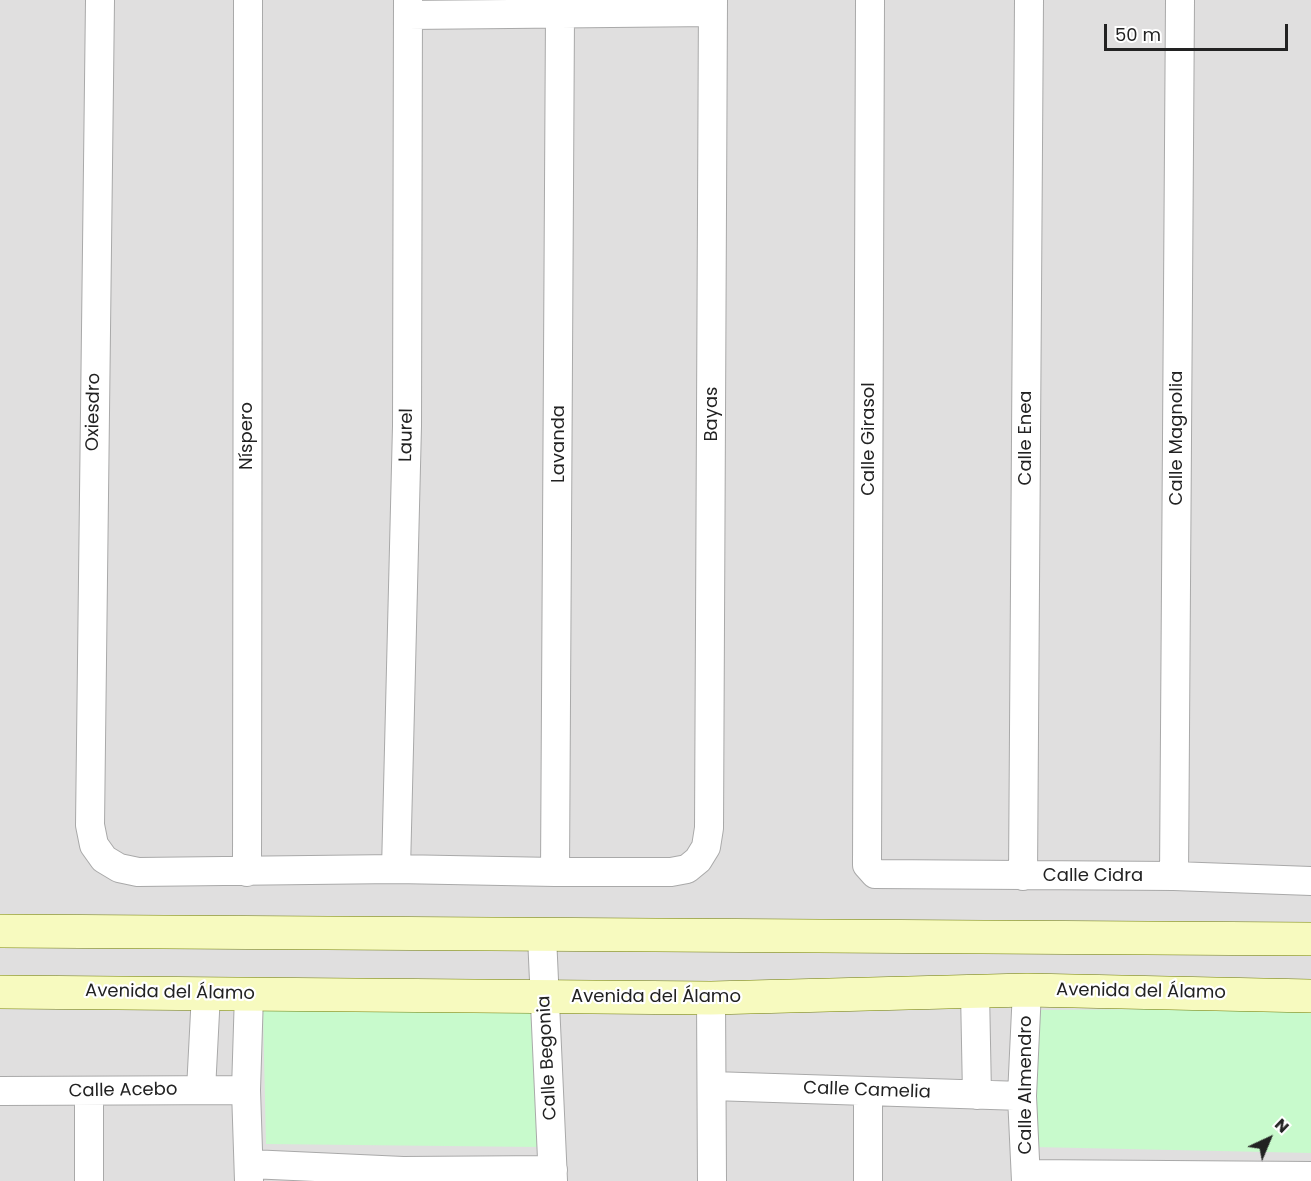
<!DOCTYPE html>
<html>
<head>
<meta charset="utf-8">
<style>
  body { margin:0 }
  #map { position:relative; width:1311px; height:1181px; overflow:hidden; background:#f2efe9; font-family:Poppins,sans-serif }
  canvas { display:block }
  .north { position:absolute; left:1239px; top:1109px; width:60px; height:60px; -webkit-text-stroke:4px #fff; paint-order:stroke; rotate:44deg; font-size:16px; font-weight:700; line-height:24px; text-align:center; color:#222 }
  .north::after { content:''; display:block; margin:auto; width:21px; height:27px; background:#222; clip-path:polygon(50% 0,100% 100%,50% 72%,0 100%) }
  .scale { position:absolute; left:1104px; top:24px; width:184px; height:27px; box-sizing:border-box; border:3px solid #222; border-top:0; padding-left:8px; font-size:18px; line-height:21px; white-space:nowrap; color:#222; -webkit-text-stroke:4px #fff; paint-order:stroke }
</style>
</head>
<body>
<div id="map">
<canvas width="1311" height="1181"></canvas>
<div class="north">N</div>
<div class="scale">50 m</div>
</div>
<script>
const ctx = document.querySelector('canvas').getContext('2d');
ctx.lineJoin = 'round';
function fill(path, color) {
  ctx.fillStyle = color;
  ctx.fill(path, 'evenodd');
}
function shape(rows) {
  const path = new Path2D();
  for (const r of rows) {
    path.moveTo(r[0], r[1]);
    for (let i = 2; i < r.length; i += 2) path.lineTo(r[i], r[i + 1]);
  }
  return path;
}
function trace(path, color, width, dash) {
  ctx.strokeStyle = color;
  ctx.lineWidth = width;
  ctx.lineCap = dash ? 'butt' : 'round';
  ctx.setLineDash(dash || []);
  ctx.stroke(path);
}
function write(font, color, halo, rows, align = 'center') {
  ctx.font = font + ' Poppins,sans-serif';
  ctx.lineWidth = 4.5;
  ctx.setLineDash([]);
  ctx.textBaseline = 'middle';
  ctx.strokeStyle = halo;
  ctx.fillStyle = color;
  for (const [text, x, y, turn = 0] of rows) {
    ctx.save();
    ctx.translate(x, y);
    ctx.rotate((+turn || 0) * Math.PI / 180);
    ctx.textAlign = isNaN(turn) ? turn : align;
    if (halo) ctx.strokeText(text, 0, 0);
    ctx.fillText(text, 0, 0);
    ctx.restore();
  }
}
fill(shape([
  [0,0,1311,0,1311,1181,0,1181]
]), '#e0dfdf');
fill(shape([
  [538,1007,537,1147,266,1144,263,1009],
  [1311,1008,1311,1153,1034,1147,1036,1010]
]), '#c8facc');
const street = shape([
  [100,0,90,825,94,845,104,859,119,868,138,872,396,869,555,872,671,872,687,869,698,860,706,847,709,828,713,0],
  [870,0,867,865,875,874,1174,876,1311,881],
  [408,15,713,12],
  [396,869,407,426,408,0],
  [247,872,248,0],
  [555,872,560,15],
  [1023,876,1029,0],
  [1174,876,1180,0],
  [542,936,553,1181],
  [975,991,977,1095],
  [249,994,246,1090,249,1181],
  [711,998,712,1181],
  [712,1086,1022,1096],
  [201,1090,206,993],
  [0,1091,246,1090],
  [89,1092,89,1181],
  [250,1164,403,1171,553,1170],
  [1026,1174,1311,1176],
  [868,1181,868,1092],
  [1026,1181,1022,1096,1027,990]
]);
const secondary = shape([
  [0,931,1311,939],
  [0,992,711,998,1027,990,1311,996]
]);
trace(street, '#a9a9a9', 30);
trace(secondary, '#707d05', 34);
trace(street, '#fff', 28);
trace(secondary, '#f7fabf', 33);
write('18px', '#222', '#fff', [
  ["Oxiesdro",94,412,-89],
  ["Bayas",712,414,-90],
  ["Laurel",407,435,-89],
  ["Níspero",247,436,-90],
  ["Calle Enea",1026,438,-90],
  ["Calle Magnolia",1177,438,-90],
  ["Calle Girasol",869,439,-90],
  ["Lavanda",559,444,-90],
  ["Calle Cidra",1093,876],
  ["Avenida del Álamo",1141,992,1],
  ["Avenida del Álamo",170,993,1],
  ["Avenida del Álamo",656,997],
  ["Calle Begonia",548,1058,-93],
  ["Calle Almendro",1026,1085,-90],
  ["Calle Acebo",123,1091,-1],
  ["Calle Camelia",867,1091,2]
]);
</script>
</body>
</html>
